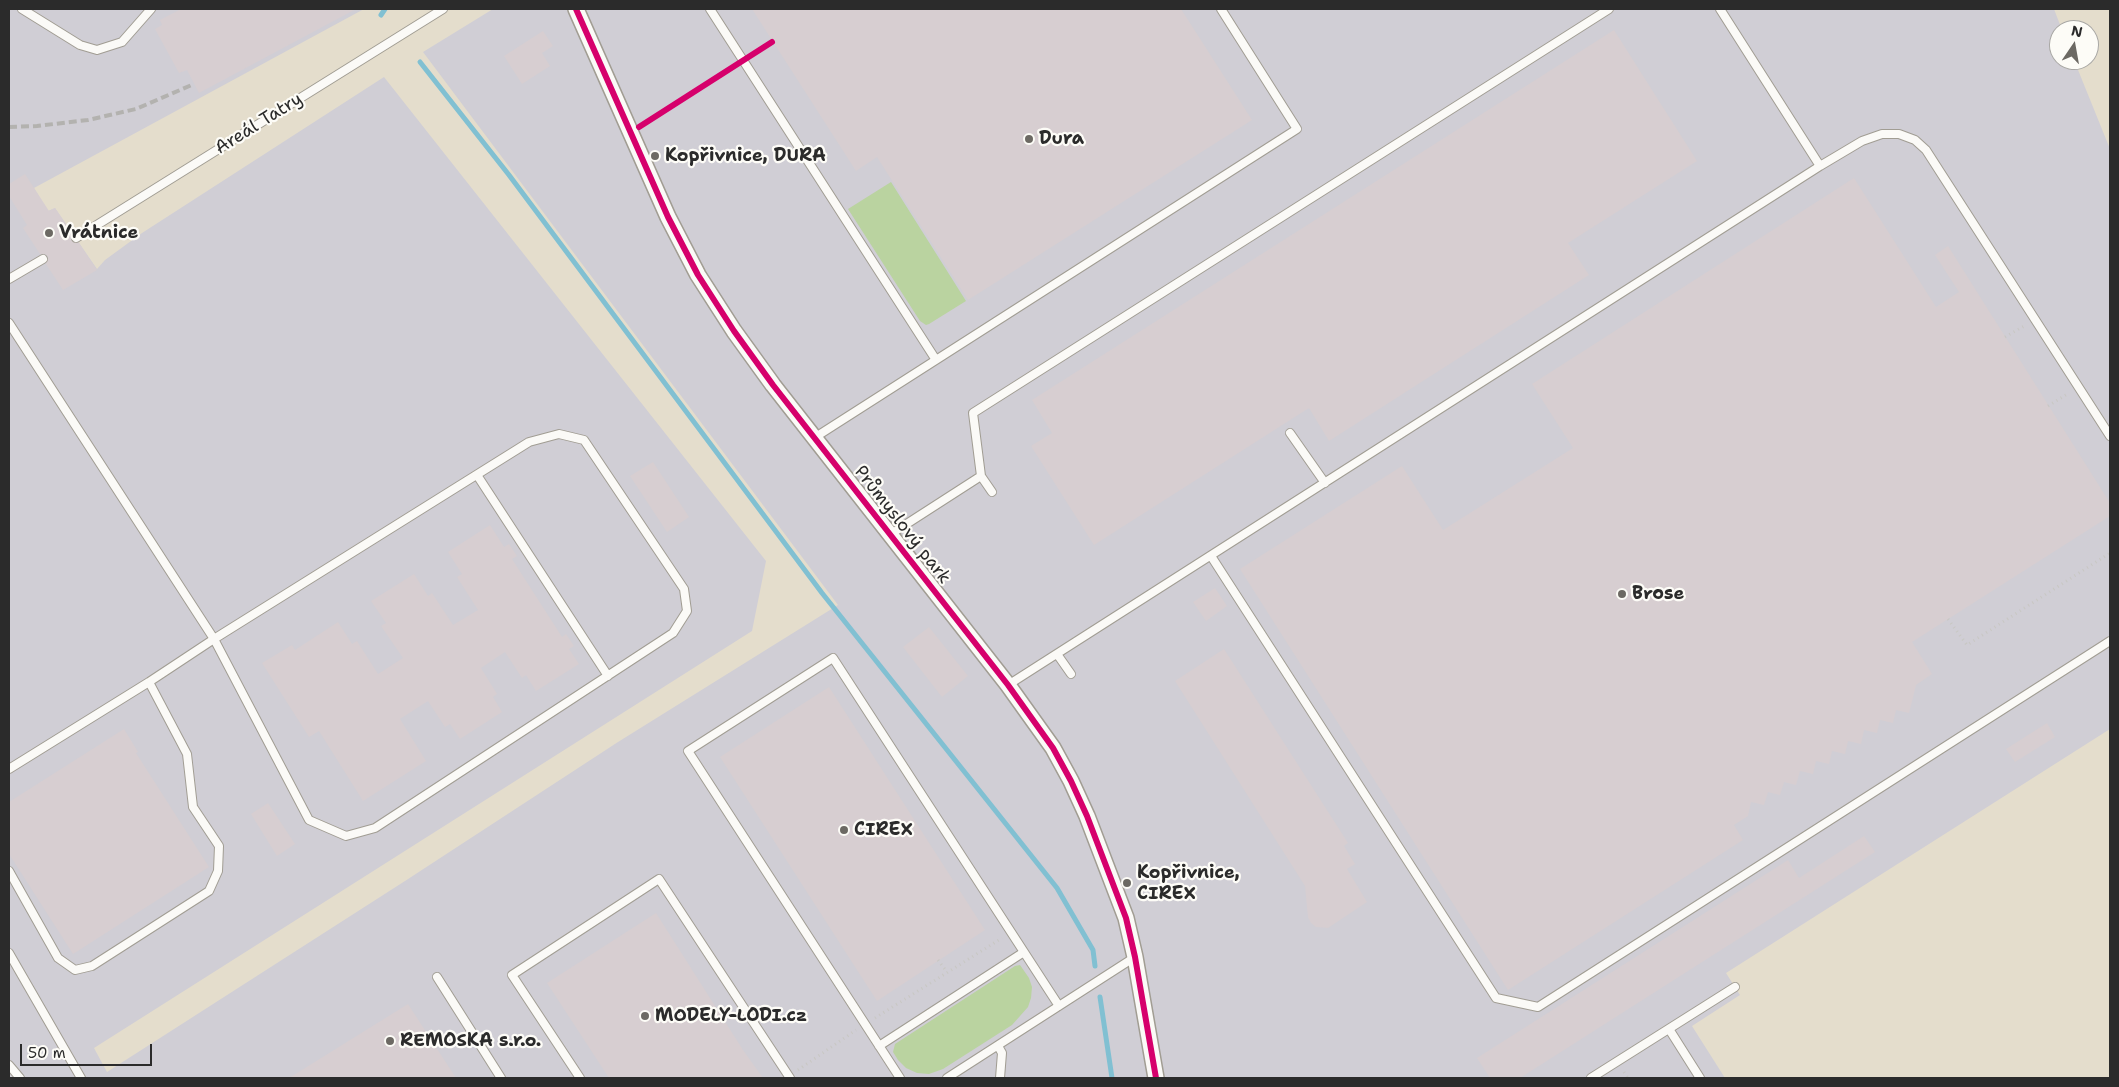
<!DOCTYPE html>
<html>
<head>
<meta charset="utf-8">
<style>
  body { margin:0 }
  #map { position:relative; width:2119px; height:1087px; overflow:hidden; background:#e4ddcc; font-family:"Shantell Sans",sans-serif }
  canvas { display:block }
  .frame { position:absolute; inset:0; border:10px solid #2b2b2b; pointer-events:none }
  .north { position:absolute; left:2049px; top:20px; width:50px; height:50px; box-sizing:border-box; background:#fdfcf7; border:1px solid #a9a8a5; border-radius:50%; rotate:12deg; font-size:14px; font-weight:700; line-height:20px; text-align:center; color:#2b2b2b }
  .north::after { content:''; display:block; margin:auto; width:18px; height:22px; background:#6c6963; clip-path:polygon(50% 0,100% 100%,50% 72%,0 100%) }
  .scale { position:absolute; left:20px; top:1044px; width:132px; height:22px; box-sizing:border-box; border:2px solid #2b2b2b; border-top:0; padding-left:6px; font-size:15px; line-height:18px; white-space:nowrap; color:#2b2b2b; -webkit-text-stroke:4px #fdfcf7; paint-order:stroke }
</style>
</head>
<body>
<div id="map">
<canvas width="2119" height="1087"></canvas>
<div class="frame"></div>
<div class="north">N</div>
<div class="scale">50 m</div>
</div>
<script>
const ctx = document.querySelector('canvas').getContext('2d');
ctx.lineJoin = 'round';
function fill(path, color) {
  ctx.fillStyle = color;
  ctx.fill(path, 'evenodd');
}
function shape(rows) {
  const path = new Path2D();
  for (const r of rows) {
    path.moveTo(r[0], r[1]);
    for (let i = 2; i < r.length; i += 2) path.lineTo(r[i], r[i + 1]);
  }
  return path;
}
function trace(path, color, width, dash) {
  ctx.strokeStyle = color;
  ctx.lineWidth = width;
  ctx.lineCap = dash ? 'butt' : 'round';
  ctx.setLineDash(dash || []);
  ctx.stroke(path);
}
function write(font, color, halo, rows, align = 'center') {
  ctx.font = font + ' "Shantell Sans",sans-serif';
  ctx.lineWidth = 4.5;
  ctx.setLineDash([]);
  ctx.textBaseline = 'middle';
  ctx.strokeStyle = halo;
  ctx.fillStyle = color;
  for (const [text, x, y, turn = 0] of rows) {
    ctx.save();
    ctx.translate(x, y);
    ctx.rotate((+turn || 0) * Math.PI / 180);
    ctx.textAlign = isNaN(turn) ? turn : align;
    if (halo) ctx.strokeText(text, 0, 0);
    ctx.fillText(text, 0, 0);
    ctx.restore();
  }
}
fill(shape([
  [9,9,364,9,34,188,48,211,55,208,97,269,105,260,142,233,384,77,766,561,752,631,94,1048,107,1072,405,881,618,742,838,605,423,52,493,9,2054,9,2062,30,2059,30,2059,60,2074,60,2110,149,2110,729,1726,973,1740,995,1692,1026,1725,1078,9,1078]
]), '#d0ced5');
fill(shape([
  [891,182,966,301,929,324,926,325,920,321,848,209],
  [1020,965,1029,978,1032,987,1031,998,1028,1007,1012,1025,943,1069,929,1074,917,1073,906,1068,898,1060,893,1052,895,1044,1015,966]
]), '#bad3a0');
trace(shape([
  [381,15,385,9],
  [420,62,509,175,822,593,1057,888,1093,950,1095,966],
  [1100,997,1112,1078]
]), '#81c0d2', 5);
fill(shape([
  [181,9,356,9,199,93,187,70,179,73,155,29,162,25,160,20],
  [752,9,1181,9,1252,120,968,300,877,157,856,171],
  [1614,30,1697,161,1568,243,1589,275,1329,441,1309,408,1094,545,1031,446,1052,433,1032,400],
  [543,31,553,46,542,53,550,66,522,84,504,56],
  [25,174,49,211,55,208,73,234,70,238,72,241,79,243,97,270,63,290,46,264,48,257,45,254,40,254,23,228,27,225,9,196,9,184],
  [1854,178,1936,307,1959,292,1935,255,1948,246,2110,503,2110,516,1912,642,1932,674,1916,685,1909,713,1896,710,1893,723,1880,720,1877,733,1864,730,1861,744,1848,741,1845,754,1832,751,1829,764,1816,761,1813,774,1800,771,1796,785,1784,782,1780,795,1768,792,1764,805,1751,802,1748,816,1734,825,1743,840,1508,990,1240,569,1402,466,1443,530,1573,448,1532,384],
  [653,462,689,517,667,532,630,476],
  [490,525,504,547,509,544,517,556,512,559,562,637,566,634,574,646,569,649,579,664,536,691,526,675,522,678,505,652,481,668,497,694,493,697,502,712,460,739,450,724,445,727,428,701,400,719,426,761,363,801,319,731,309,737,262,663,292,645,295,650,338,622,352,644,357,641,378,674,403,658,381,626,386,623,371,601,414,574,428,596,432,593,453,625,478,610,457,577,462,574,448,552],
  [1215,588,1227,606,1206,621,1193,602],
  [929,627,968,676,942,697,903,647],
  [1224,649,1348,843,1344,846,1355,864,1347,869,1367,902,1328,928,1316,927,1311,923,1308,917,1305,886,1175,681],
  [829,687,985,930,877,1001,720,757],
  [2047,723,2055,737,2015,762,2006,749],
  [124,729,138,752,136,753,209,867,73,954,9,854,9,802],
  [268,803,295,844,277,856,251,814],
  [1864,836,1875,852,1520,1078,1490,1078,1477,1058,1788,860,1799,878],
  [656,913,743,1050,763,1078,609,1078,547,983],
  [408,1004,456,1078,289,1078]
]), '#d7ced1');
const lane = shape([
  [22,9,80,45,97,50,122,42,151,9],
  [710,9,936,360],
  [1720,9,1820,166],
  [76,238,443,9],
  [9,279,43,259],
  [9,323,214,639,309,820,346,836,375,828,673,633,687,611,684,589,584,440,559,434,529,442,214,639,149,682,9,769],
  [1290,433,1325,483],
  [814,438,1297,129,1221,9],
  [477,475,608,676],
  [981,476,973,413,1609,9],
  [891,534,981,476,992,492],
  [1211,556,1496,998,1538,1007,2110,641],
  [1057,654,1071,674],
  [1008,685,1820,166,1862,141,1882,134,1899,134,1915,140,1926,150,2110,436],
  [9,871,58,958,75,970,92,966,209,891,218,871,219,846,193,807,187,754,149,682],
  [9,953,81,1078],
  [437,977,501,1078],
  [1669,1029,1700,1078],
  [879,1046,1024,952],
  [998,1046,1002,1053,1000,1078],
  [9,1065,20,1078],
  [580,1078,512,975,659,879,790,1078],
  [900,1078,688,751,833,658,1059,1006],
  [947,1078,1135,957],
  [1591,1078,1735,987]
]);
const street = shape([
  [576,9,668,217,698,275,734,331,773,385,1008,685,1053,748,1071,781,1087,816,1126,918,1135,957,1156,1078]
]);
trace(lane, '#a19d93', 10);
trace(street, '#a19d93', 18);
trace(shape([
  [2005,337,2026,325],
  [2048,406,2069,393],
  [1948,619,1967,645,2110,553],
  [938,960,947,972],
  [875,1018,1002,938],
  [798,1070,856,1030],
  [1624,1072,1628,1078]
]), '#c8c7c3', 3, [1, 4]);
trace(lane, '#fbfaf7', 8);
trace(street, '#fbfaf7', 15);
trace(shape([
  [9,127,37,126,88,120,136,109,194,84]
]), '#b3b2af', 4, [8, 4]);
trace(shape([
  [576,9,668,217,698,275,734,331,773,385,1008,685,1053,748,1071,781,1087,816,1126,918,1135,957,1156,1078],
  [639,127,772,42]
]), '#d6006c', 6);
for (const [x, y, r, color] of [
  [1029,139,5,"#6c6963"],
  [655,156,5,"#6c6963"],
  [49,233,5,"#6c6963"],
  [1622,594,5,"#6c6963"],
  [844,830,5,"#6c6963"],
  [1127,883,5,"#6c6963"],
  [645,1016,5,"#6c6963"],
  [390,1041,5,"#6c6963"]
]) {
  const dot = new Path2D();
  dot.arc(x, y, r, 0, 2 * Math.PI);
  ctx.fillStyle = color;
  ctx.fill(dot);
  trace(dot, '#fdfcf7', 2);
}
write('18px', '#2b2b2b', '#fdfcf7', [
  ["Areál Tatry",259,124,-32],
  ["Průmyslový park",902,525,52]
]);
write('bold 18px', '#2b2b2b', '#fdfcf7', [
  ["Dura",1039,139],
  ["Kopřivnice, DURA",665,156],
  ["Vrátnice",59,233],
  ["Brose",1632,594],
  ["CIREX",854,830],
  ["Kopřivnice,",1137,873],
  ["CIREX",1137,894],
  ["MODELY-LODI.cz",655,1016],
  ["REMOSKA s.r.o.",400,1041]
], 'left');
</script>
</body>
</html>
